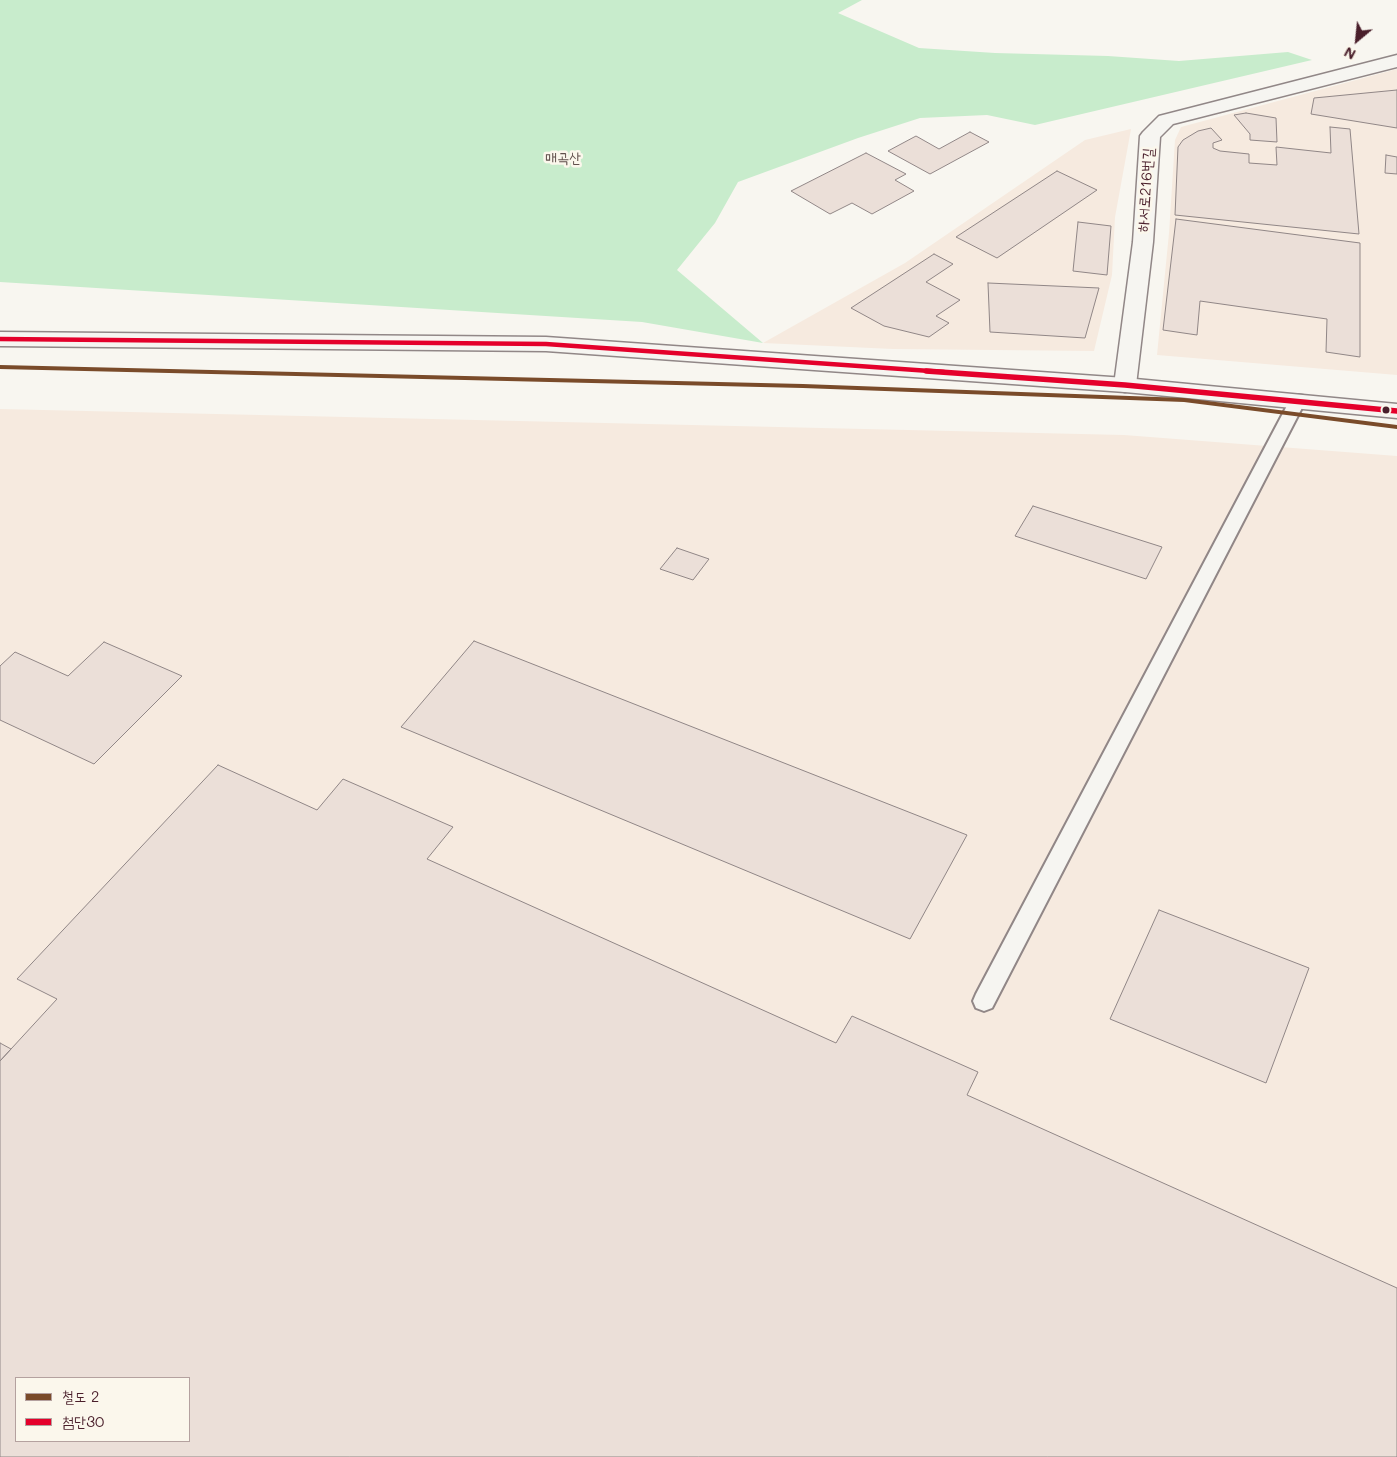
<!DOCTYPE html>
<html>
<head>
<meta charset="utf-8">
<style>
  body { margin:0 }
  #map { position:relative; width:1397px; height:1457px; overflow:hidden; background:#f8f6f0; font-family:Mali,"Poor Story",sans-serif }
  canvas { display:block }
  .legend { position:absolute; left:15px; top:1377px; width:175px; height:65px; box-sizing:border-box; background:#fbf7ec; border:1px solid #b4a19f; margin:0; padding:6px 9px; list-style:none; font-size:15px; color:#4a1f2b }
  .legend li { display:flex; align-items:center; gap:10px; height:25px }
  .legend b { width:25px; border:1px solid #b4a19f }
  .north { position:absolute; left:1332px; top:15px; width:50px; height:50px; -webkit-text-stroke:4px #fbf7ec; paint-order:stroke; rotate:208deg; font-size:14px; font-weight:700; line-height:20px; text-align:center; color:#4a1f2b }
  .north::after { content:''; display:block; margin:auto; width:18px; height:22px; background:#4a1f2b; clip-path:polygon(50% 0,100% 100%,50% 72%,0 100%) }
</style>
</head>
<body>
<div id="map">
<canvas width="1397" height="1457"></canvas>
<ul class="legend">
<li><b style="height:6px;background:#7a4b2a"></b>철도 2</li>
<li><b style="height:6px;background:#e4002b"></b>첨단30</li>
</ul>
<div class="north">N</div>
</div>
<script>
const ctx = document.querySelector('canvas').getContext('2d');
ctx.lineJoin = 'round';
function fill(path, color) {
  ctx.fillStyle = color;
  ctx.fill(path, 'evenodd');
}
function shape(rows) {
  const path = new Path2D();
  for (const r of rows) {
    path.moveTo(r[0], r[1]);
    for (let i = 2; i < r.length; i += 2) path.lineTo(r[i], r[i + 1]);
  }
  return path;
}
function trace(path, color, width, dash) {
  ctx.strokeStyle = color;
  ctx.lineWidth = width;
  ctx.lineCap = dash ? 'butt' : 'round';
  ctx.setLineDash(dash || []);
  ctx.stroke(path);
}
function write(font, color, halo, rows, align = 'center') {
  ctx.font = font + ' Mali,"Poor Story",sans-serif';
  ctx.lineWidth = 5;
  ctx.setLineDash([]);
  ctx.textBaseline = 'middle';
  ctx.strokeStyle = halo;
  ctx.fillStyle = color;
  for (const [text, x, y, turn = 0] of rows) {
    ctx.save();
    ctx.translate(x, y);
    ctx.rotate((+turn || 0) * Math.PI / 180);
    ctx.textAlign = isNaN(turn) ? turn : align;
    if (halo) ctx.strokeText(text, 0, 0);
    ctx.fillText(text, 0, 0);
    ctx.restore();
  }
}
fill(shape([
  [1397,69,1397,375,1157,355,1169,233,1175,140,1181,127],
  [1131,129,1115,217,1112,275,1094,351,893,349,763,343,905,263,1085,140],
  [0,409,1124,435,1397,456,1397,1457,0,1457],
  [16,1378,189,1378,189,1441,16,1441]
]), '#f6eadf');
fill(shape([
  [0,0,862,0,838,13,919,48,995,53,1108,56,1179,61,1288,52,1312,60,1035,125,987,115,920,118,858,138,738,182,715,223,677,270,763,343,642,322,0,282]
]), '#c8eccc');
const building = shape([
  [1397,90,1397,128,1311,114,1314,98,1397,90],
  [1246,113,1276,118,1277,142,1250,140,1250,134,1234,115,1246,113],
  [1330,127,1350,129,1359,234,1175,215,1178,147,1183,140,1198,131,1211,128,1222,140,1213,143,1213,148,1220,151,1249,154,1249,163,1277,165,1276,147,1331,153,1330,127],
  [970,132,989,142,930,174,888,151,916,136,939,149,970,132],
  [866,153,906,174,895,180,914,191,872,214,852,203,830,214,791,191,866,153],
  [1386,155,1397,157,1397,174,1385,173,1386,155],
  [1057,171,1097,190,997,258,956,237,1057,171],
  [1176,219,1360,243,1360,357,1326,352,1327,319,1200,301,1197,335,1163,330,1176,219],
  [1078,222,1111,226,1107,275,1073,271,1078,222],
  [934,254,953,264,926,282,960,300,936,316,949,323,929,337,884,326,851,308,934,254],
  [988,283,1099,288,1085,338,990,332,988,283],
  [1033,506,1162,547,1146,579,1015,536,1033,506],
  [677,548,709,559,693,580,660,569,677,548],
  [474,641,967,835,910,939,401,727,474,641],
  [104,642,182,676,94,764,0,720,0,666,15,652,68,676,104,642],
  [218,765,317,810,343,779,453,827,427,859,836,1043,852,1016,978,1072,967,1095,1397,1288,1397,1457,0,1457,0,1061,57,999,17,979,218,765],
  [16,1378,189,1378,189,1441,16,1441,16,1378],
  [1159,910,1309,968,1266,1083,1110,1019,1159,910],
  [0,1043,11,1049,0,1061,0,1043]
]);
fill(building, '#ebdfd8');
trace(building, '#918787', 1);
const service = shape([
  [1298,395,1304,396,1306,400,992,1008,984,1011,976,1008,973,1001,976,994,1290,400,1292,396,1298,395]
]);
const minor = shape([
  [1397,55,1397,67,1173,124,1160,137,1153,242,1136,385,1133,390,1125,392,1117,390,1114,385,1133,242,1140,136,1143,132,1159,116,1397,55]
]);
const secondary = shape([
  [0,332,546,337,1125,378,1397,404,1397,418,1125,392,546,351,0,346,0,332]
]);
trace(service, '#918787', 4);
trace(minor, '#918787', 3);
trace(secondary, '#918787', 3);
fill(service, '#f6f5f1');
fill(minor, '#f6f5f1');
fill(secondary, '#f6f5f1');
trace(shape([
  [0,339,546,344,944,372]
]), '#e4002b', 4.5);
trace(shape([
  [926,371,1125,385,1397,411]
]), '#e4002b', 5.5);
fill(shape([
  [0,365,803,384,1184,398,1397,425,1397,429,1184,402,803,388,0,369,0,365]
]), '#7a4b2a');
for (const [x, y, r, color] of [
  [1386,410,4.5,"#4a1f2b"]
]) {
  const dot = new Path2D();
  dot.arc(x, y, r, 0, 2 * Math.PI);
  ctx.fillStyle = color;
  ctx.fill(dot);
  trace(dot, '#fbf7ec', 2);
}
write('15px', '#60504c', '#fbf7ec', [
  ["매곡산",563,158]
]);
write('15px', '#4a1f2b', '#fbf7ec', [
  ["하서로216번길",1146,190,-86]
]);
</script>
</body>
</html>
